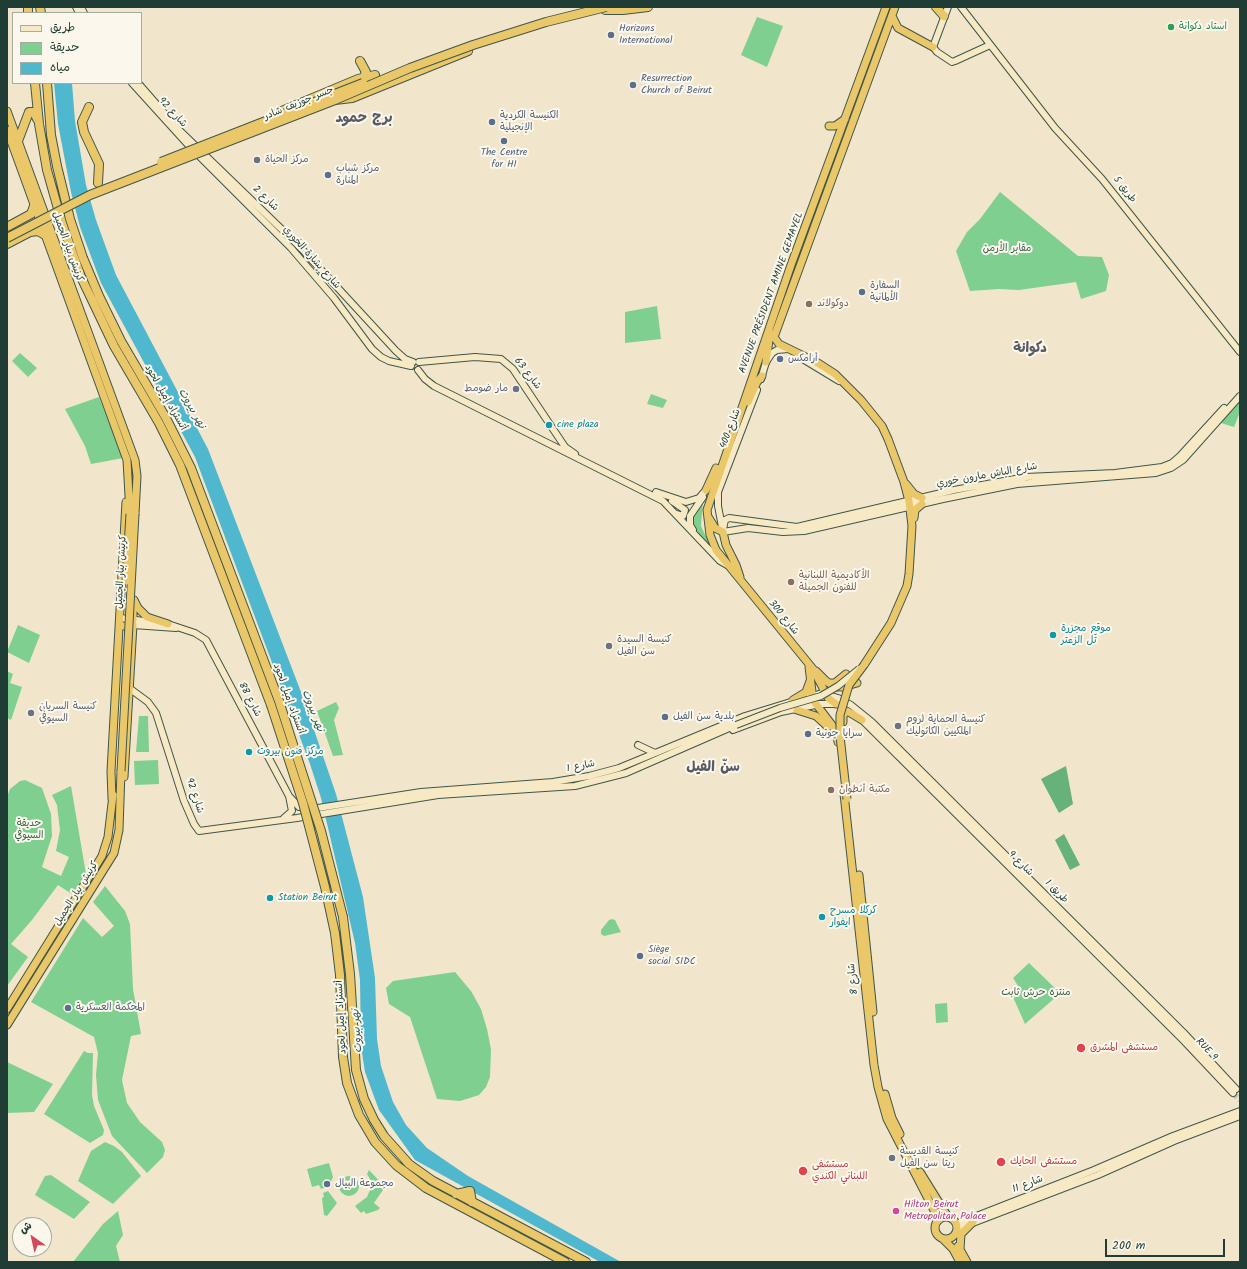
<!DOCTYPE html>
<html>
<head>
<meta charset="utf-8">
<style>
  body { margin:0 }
  #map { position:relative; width:1247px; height:1269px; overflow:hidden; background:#f1e6cb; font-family:Kalam,"Playpen Sans Arabic",sans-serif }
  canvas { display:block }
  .frame { position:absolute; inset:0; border:8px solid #1f3d34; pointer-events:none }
  .legend { position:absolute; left:12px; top:12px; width:130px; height:72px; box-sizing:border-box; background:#fbf7ec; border:1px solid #a3ada2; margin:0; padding:5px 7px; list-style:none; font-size:12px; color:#1f3d34 }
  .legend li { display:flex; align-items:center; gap:8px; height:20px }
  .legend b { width:20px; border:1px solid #a3ada2 }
  .north { position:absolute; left:12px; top:1217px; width:40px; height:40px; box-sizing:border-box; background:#fbf7ec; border:1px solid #a3ada2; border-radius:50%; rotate:326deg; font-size:11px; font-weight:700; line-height:16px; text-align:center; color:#1f3d34 }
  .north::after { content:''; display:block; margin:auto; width:14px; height:18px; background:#d1495b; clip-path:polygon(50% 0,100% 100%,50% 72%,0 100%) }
  .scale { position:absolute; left:1105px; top:1239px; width:120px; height:18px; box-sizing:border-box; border:2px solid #1f3d34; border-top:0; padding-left:5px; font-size:12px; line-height:14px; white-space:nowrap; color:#1f3d34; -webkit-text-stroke:3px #fbf7ec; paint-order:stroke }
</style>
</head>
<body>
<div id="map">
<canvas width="1247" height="1269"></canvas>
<div class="frame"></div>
<ul class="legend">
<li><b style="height:5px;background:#f7e9c3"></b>طريق</li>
<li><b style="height:11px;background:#7ecf90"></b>حديقة</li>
<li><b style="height:11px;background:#50b8ce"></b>مياه</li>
</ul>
<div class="north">ش</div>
<div class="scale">200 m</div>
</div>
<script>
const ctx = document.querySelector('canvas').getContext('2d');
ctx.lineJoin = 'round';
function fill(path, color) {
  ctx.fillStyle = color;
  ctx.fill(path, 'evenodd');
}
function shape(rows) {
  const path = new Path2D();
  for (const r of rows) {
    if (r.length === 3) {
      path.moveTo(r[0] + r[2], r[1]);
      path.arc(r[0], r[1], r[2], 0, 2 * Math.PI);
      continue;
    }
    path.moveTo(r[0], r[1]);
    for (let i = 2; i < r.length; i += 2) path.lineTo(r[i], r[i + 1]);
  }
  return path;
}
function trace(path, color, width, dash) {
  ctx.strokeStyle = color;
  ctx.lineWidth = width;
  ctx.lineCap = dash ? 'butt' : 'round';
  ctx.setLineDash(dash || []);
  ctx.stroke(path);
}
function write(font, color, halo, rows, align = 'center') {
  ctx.font = font + ' Kalam,"Playpen Sans Arabic",sans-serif';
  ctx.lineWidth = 4;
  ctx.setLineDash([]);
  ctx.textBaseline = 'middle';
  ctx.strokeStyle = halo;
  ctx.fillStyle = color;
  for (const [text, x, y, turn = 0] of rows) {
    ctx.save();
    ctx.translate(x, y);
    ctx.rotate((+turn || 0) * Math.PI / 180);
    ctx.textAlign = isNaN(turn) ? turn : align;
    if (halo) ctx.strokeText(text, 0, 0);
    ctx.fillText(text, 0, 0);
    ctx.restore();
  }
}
fill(shape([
  [757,17,783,26,767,67,741,55],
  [1000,192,1078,256,1102,257,1109,275,1106,291,1081,299,1076,282,1019,290,999,289,970,291,956,251,967,232,980,219],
  [657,306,661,339,625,343,625,312],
  [20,353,37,368,28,377,12,361],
  [651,394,667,400,663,408,647,404],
  [99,397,123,458,91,464,85,446,65,409],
  [1240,402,1240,412,1234,427,1221,423,1236,404],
  [703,501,701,526,713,552,692,524,691,516],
  [18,625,40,635,29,663,7,652],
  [7,671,13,674,10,683,22,687,11,720,7,718],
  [336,702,339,708,334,720,343,755,333,756,317,711],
  [139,716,148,716,149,752,136,752],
  [158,760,159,784,135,785,134,761],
  [25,780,42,788,51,814,52,836,42,867,61,876,69,857,56,851,60,830,57,805,52,795,71,786,86,874,75,896,58,885,32,920,11,944,28,957,7,986,7,797,10,789,20,781],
  [105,886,125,911,130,924,133,989,141,1034,131,1036,122,1080,127,1103,140,1122,162,1142,165,1150,163,1157,147,1173,112,1136,98,1100,96,1075,98,1053,94,1037,31,1002,83,918,102,937,114,926,93,902],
  [612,919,615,920,621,932,604,936,601,934,601,930,609,920],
  [1029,963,1056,989,1057,996,1025,1024,1013,997,1020,989,1013,978],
  [455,972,471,991,481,1009,487,1029,491,1049,490,1077,486,1087,479,1095,460,1101,437,1099,410,1017,389,1004,386,988,393,981],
  [947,1003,948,1022,936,1023,935,1004],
  [84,1051,88,1053,93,1053,92,1095,94,1106,104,1130,103,1135,90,1143,44,1114],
  [7,1062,53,1084,34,1112,7,1113],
  [105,1142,114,1146,122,1152,141,1176,113,1204,78,1181,91,1151],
  [329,1163,333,1177,329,1186,321,1189,319,1185,312,1187,307,1169],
  [369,1170,385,1187,374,1203,380,1208,378,1210,366,1214,364,1211,361,1213,355,1206,367,1197,370,1190,370,1179,367,1174],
  [51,1175,90,1202,74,1219,35,1195,45,1176],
  [349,1186,10],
  [328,1191,337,1203,327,1216,324,1215,322,1198,324,1197,323,1193],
  [118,1211,123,1235,116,1246,120,1262,73,1262,103,1224]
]), '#7ecf90');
fill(shape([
  [1066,766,1073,804,1059,813,1041,779],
  [1064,834,1080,865,1070,870,1055,840]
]), '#66b27a');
fill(shape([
  [54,83,72,83,75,121,86,185,96,220,116,275,208,449,301,692,323,756,336,794,363,897,375,978,377,1039,381,1066,393,1102,406,1125,427,1148,468,1176,621,1262,600,1262,415,1160,379,1110,365,1072,361,1046,360,980,355,943,321,798,310,764,195,457,101,283,80,227,71,192,58,124]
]), '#50b8ce');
trace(shape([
  [1233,1093,1240,1100]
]), '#c7c4ad', 6, [6, 3]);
const secondary = shape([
  [76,7,79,13],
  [81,7,84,13],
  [948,7,933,47,937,52,952,62,955,61,990,45],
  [961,7,1055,128,1102,179,1240,352],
  [132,83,191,148,291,248,334,298,372,349,381,357,389,361,411,366],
  [138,83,179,130,301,248,396,351,405,359,413,362],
  [801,358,839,381],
  [419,362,475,357,501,359,513,369,565,447,575,454],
  [418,370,425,379,434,386,663,501,720,561,727,565],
  [761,379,766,362,772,353,777,350,788,349],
  [757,390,718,492,718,506,723,532,748,528,783,532,804,531,943,499,1017,484,1156,473,1171,468,1183,460,1240,396],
  [656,492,686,502,699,498,706,490],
  [672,501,685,510,683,516,677,514],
  [723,529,725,520,729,518,797,527,954,490,1026,477,1115,473,1162,467,1172,463,1180,456,1224,408],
  [693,530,690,525,690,516,703,497],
  [120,618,168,624,195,633,206,640,289,796,292,811,284,818],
  [133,625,176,628],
  [129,688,148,702,156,713,184,801,194,824,199,831,297,818,438,795,575,786,626,773,736,725],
  [809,697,822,693,838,698,851,705,872,722,1184,1033,1236,1089],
  [859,717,1184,1041,1233,1093],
  [733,730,781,712,820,704,838,704],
  [638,745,655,753],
  [289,796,299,807,318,808,421,792,553,782,589,776,619,768,745,716,797,700],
  [956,1224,1094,1170,1173,1136,1240,1111],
  [957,1229,1098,1175,1174,1141,1240,1116]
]);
const trunk = shape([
  [892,16,898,28,933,47],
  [7,111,135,460,137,476,135,514],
  [829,126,835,126,845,119],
  [7,130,127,460,130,514],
  [766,362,770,333],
  [748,402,757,382,762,376],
  [906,484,914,494,922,498],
  [706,490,716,468],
  [709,518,715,528,723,532,726,545,736,565,740,577],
  [914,518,915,510,922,504],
  [134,600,138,608,147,617,168,624],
  [133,620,133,602],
  [864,665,891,623,907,586,909,574,912,526,909,501,904,482,888,439,882,426,861,400,835,374,818,363,779,344,774,337,895,7],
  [809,667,813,700,832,725,837,733,838,742],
  [816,671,826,681,835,687,843,687,857,683],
  [829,683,835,683,846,674],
  [793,700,806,692,810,681],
  [836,704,828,698,813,669,716,550,710,535,707,510,791,265,886,7],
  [797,710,816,716,828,727],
  [843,722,843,715,847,711,862,720],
  [124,777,133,625,124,626],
  [844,794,874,1065,878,1087,887,1119,939,1220],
  [112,799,111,771,126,502],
  [859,875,873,1012],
  [7,1009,102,856,108,837,113,795],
  [7,1025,114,853,119,830,121,771],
  [885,1094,892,1118,900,1134],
  [920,1172,948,1217],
  [946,1228,11],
  [943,1239,953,1249,960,1262],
  [958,1246,967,1262],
  [960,1249,961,1234,973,1222]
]);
const motorway = shape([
  [28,7,28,13],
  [40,7,41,13],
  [936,7,944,16],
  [605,10,623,10,648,7],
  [360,61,366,72,363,78],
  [35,83,39,124,47,170,62,223,81,277,114,346,159,423,180,465,271,705],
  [47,83,51,135,57,166,70,219,83,258,99,296,121,341,166,418,191,468,279,701],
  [335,100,352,98,468,51],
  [89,107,82,122,84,132,99,164,98,183],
  [279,112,358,79,375,75],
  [18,141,29,112,34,112,37,119],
  [7,227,31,214,34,206],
  [7,244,30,232,38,231,45,235],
  [343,917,350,974,356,1070,364,1099,374,1120,384,1136,409,1164,433,1181,586,1262],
  [335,933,340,975,343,1057,347,1083,359,1115,375,1142,396,1165,426,1188,565,1262],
  [456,1194,470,1191,472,1202]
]);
trace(secondary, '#3e564b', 8);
trace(trunk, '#3e564b', 9);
trace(motorway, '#3e564b', 10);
trace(secondary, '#f7e9c3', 6);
trace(trunk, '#eac769', 7);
trace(motorway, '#eac769', 8);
const secondaryBridge = shape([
  [736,725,780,708,821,696,838,686,859,669]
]);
const trunkBridge = shape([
  [126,581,130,514],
  [121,771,135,514],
  [847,799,840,736,840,715,849,685,864,665]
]);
const motorwayBridge = shape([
  [161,162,363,83],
  [7,238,90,195,335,100,410,68,473,45,546,22,606,7],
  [279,701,321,831,343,917],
  [271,705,303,803,325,887,335,933]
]);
trace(secondaryBridge, '#3e564b', 8, []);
trace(trunkBridge, '#3e564b', 9, []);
trace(motorwayBridge, '#3e564b', 10, []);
trace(secondaryBridge, '#f7e9c3', 6);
trace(trunkBridge, '#eac769', 7);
trace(motorwayBridge, '#eac769', 8);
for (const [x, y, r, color] of [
  [1171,27,4,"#2e9e5b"],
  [611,35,4,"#5c6f8a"],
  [633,85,4,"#5c6f8a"],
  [492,122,4,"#5c6f8a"],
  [504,141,4,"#5c6f8a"],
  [257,160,4,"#6b7280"],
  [328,175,4,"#5c6f8a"],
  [862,292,4,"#5c6f8a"],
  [809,304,4,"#8d6e63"],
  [780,359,4,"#5c6f8a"],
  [516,389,4,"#6b7280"],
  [549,425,4,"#0f9aa8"],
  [791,582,4,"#8d6e63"],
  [1053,635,4,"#0f9aa8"],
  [609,646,4,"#6b7280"],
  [31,713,4,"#6b7280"],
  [665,717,4,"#5c6f8a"],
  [898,726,4,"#6b7280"],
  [808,734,4,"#5c6f8a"],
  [249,752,4,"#0f9aa8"],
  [831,790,4,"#8d6e63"],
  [270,898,4,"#0f9aa8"],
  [822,917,4,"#0f9aa8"],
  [640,956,4,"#5c6f8a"],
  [68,1008,4,"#5c6f8a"],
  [1081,1048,5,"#e0444e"],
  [892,1158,4,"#6b7280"],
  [1001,1162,5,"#e0444e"],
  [803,1171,5,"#e0444e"],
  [327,1184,4,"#5c6f8a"],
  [896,1211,4,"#d1479c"]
]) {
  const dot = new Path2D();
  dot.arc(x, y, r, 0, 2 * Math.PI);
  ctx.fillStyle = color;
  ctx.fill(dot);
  trace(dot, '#fbf7ec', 1.5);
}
write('10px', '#27864d', '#fbf7ec', [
  ["استاد دكوانة",1179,27]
], 'left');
write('10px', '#4e5e75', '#fbf7ec', [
  ["Horizons",619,29],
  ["International",619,41],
  ["Resurrection",641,79],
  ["Church of Beirut",641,91],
  ["الكنيسة الكردية",500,116],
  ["الإنجيلية",500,128],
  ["The Centre",504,153,"center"],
  ["for HI",504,165,"center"],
  ["مركز شباب",336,169],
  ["المنارة",336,181],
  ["السفارة",870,286],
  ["الألمانية",870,298],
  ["أرامكس",788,359],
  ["بلدية سن الفيل",673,717],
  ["سرايا جونية",816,734],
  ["Siège",648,950],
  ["social SIDC",648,962],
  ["المحكمة العسكرية",76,1008],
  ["مجموعة البيال",335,1184]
], 'left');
write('10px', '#1f3d34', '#fbf7ec', [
  ["جسر جوزيف شادر",299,104,-22],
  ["شارع 92",172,113,47],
  ["طريق 5",1124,190,51],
  ["شارع 2",265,199,44],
  ["كرنيش بيار الجميل",67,247,70],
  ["شارع بشارة الخوري",311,258,48],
  ["AVENUE PRÉSIDENT AMINE GEMAYEL",772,293,-70],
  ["شارع 63",527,374,52],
  ["أتستراد إميل لحود",165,398,60],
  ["شارع 400",731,429,-69],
  ["شارع الباش مارون خوري",987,476,-10],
  ["كرنيش بيار الجميل",122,572,-87],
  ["شارع 300",783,618,51],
  ["أتستراد إميل لحود",288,699,70],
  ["شارع 88",249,700,62],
  ["شارع 1",581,767,-11],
  ["شارع 92",194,796,71],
  ["شارع 9",1020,864,45],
  ["طريق 1",1056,892,45],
  ["كرنيش بيار الجميل",77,894,-58],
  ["شارع 8",854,979,-96],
  ["أتستراد إميل لحود",342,1017,-93],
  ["RUE 9",1206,1050,47],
  ["شارع 11",1028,1185,-21]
]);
write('10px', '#5b616d', '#fbf7ec', [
  ["مركز الحياة",265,160],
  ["مار ضومط",508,389,"right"],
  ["كنيسة السيدة",617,640],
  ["سن الفيل",617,652],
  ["كنيسة السريان",39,707],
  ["السيوفي",39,719],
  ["كنيسة الحماية لروم",906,720],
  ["الملكيين الكاثوليك",906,732],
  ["كنيسة القديسة",900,1152],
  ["ريتا سن الفيل",900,1164]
], 'left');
write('10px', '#37624b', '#fbf7ec', [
  ["مقابر الأرمن",1007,249],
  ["حديقة",29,824],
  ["السيوفي",29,836],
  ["منتزه حرش ثابت",1036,993]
]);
write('10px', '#785e54', '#fbf7ec', [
  ["دوكولاند",817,304],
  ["الأكاديمية اللبنانية",799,576],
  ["للفنون الجميلة",799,588],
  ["مكتبة أنطوان",839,790]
], 'left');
write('10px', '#0d838f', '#fbf7ec', [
  ["cine plaza",557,425],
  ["موقع مجزرة",1061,629],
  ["تل الزعتر",1061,641],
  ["مركز فنون بيروت",257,752],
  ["Station Beirut",278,898],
  ["كركلا مسرح",830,911],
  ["ايفوار",830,923]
], 'left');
write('10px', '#be3a42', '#fbf7ec', [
  ["مستشفى المشرق",1090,1048],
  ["مستشفى الحايك",1010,1162],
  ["مستشفى",812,1165],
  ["اللبناني الكندي",812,1177]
], 'left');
write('10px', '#b23c85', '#fbf7ec', [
  ["Hilton Beirut",904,1205],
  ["Metropolitan Palace",904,1217]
], 'left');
write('italic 11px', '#2b5c5a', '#fbf7ec', [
  ["نهر بيروت",191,409,61],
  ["نهر بيروت",312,711,69],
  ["نهر بيروت",358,1031,-94]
]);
write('bold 14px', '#595b64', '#fbf7ec', [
  ["برج حموﺪ",364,120],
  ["دكوانة",1030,350],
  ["سنّ الفيل",713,769]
]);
</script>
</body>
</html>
